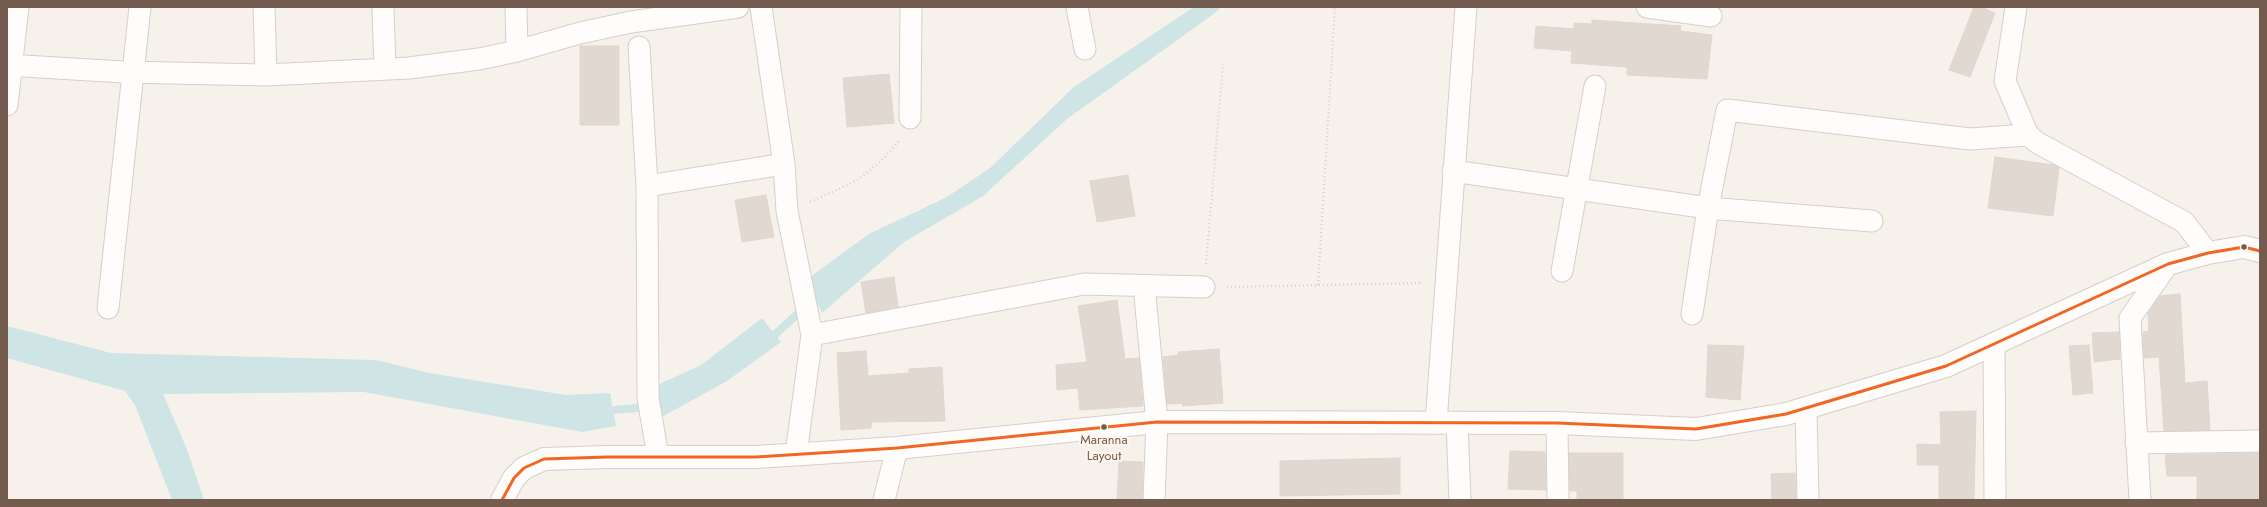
<!DOCTYPE html>
<html>
<head>
<meta charset="utf-8">
<style>
  body { margin:0 }
  #map { position:relative; width:2267px; height:507px; overflow:hidden; background:#f6f2eb; font-family:Jost,sans-serif }
  canvas { display:block }
  .frame { position:absolute; inset:0; border:8px solid #735b4d; pointer-events:none }
</style>
</head>
<body>
<div id="map">
<canvas width="2267" height="507"></canvas>
<div class="frame"></div>
</div>
<script>
const ctx = document.querySelector('canvas').getContext('2d');
ctx.lineJoin = 'round';
function fill(path, color) {
  ctx.fillStyle = color;
  ctx.fill(path, 'evenodd');
}
function shape(rows) {
  const path = new Path2D();
  for (const r of rows) {
    path.moveTo(r[0], r[1]);
    for (let i = 2; i < r.length; i += 2) path.lineTo(r[i], r[i + 1]);
  }
  return path;
}
function trace(path, color, width, dash) {
  ctx.strokeStyle = color;
  ctx.lineWidth = width;
  ctx.lineCap = dash ? 'butt' : 'round';
  ctx.setLineDash(dash || []);
  ctx.stroke(path);
}
function write(font, color, halo, rows, align = 'center') {
  ctx.font = font + ' Jost,sans-serif';
  ctx.lineWidth = 4;
  ctx.setLineDash([]);
  ctx.textBaseline = 'middle';
  ctx.strokeStyle = halo;
  ctx.fillStyle = color;
  for (const [text, x, y, turn = 0] of rows) {
    ctx.save();
    ctx.translate(x, y);
    ctx.rotate((+turn || 0) * Math.PI / 180);
    ctx.textAlign = isNaN(turn) ? turn : align;
    if (halo) ctx.strokeText(text, 0, 0);
    ctx.fillText(text, 0, 0);
    ctx.restore();
  }
}
fill(shape([
  [1194,7,1221,7,1215,13,1067,119,983,196,904,242,822,313,806,280,869,234,947,197,990,168,1074,87],
  [762,318,781,342,727,381,658,419,651,388,701,365],
  [7,326,111,353,376,360,429,373,566,395,610,393,616,426,582,432,364,392,163,394,186,447,204,500,172,500,135,405,125,391,7,358]
]), '#cee4e5');
trace(shape([
  [768,341,805,307],
  [603,411,649,407]
]), '#cee4e5', 8);
const building = shape([
  [1974,7,1981,7,1995,13,1970,77,1949,70,1974,7],
  [1592,20,1681,26,1680,31,1712,35,1707,79,1627,75,1627,67,1571,63,1572,51,1534,48,1536,26,1574,29,1574,23,1592,24,1592,20],
  [580,46,619,46,619,125,580,125,580,46],
  [889,74,894,123,847,127,843,78,889,74],
  [1995,157,2054,165,2059,168,2053,216,1988,208,1995,157],
  [1128,175,1135,216,1097,222,1090,181,1128,175],
  [766,195,774,237,742,242,735,200,766,195],
  [894,277,898,307,866,313,861,282,894,277],
  [2180,294,2185,383,2207,381,2210,430,2164,431,2159,357,2144,358,2143,332,2149,331,2148,313,2160,296,2180,294],
  [1117,300,1125,359,1139,358,1143,406,1080,410,1078,388,1057,390,1056,365,1087,362,1078,306,1117,300],
  [2119,332,2120,359,2094,362,2092,333,2119,332],
  [1708,345,1744,346,1740,400,1706,397,1708,345],
  [2089,345,2093,393,2073,395,2069,346,2089,345],
  [1219,349,1223,403,1183,406,1182,403,1167,404,1163,357,1179,355,1178,352,1219,349],
  [866,351,868,376,909,373,909,369,942,367,945,421,871,422,871,428,841,430,837,353,866,351],
  [1976,411,1974,500,1939,500,1939,465,1917,465,1917,444,1941,445,1940,412,1976,411],
  [1510,451,1545,452,1546,490,1508,489,1510,451],
  [1569,453,1623,453,1623,500,1577,500,1577,491,1570,491,1569,453],
  [2260,453,2260,499,2197,499,2197,476,2167,476,2165,455,2260,453],
  [1400,458,1400,494,1280,496,1280,461,1400,458],
  [1119,461,1143,462,1142,500,1117,500,1119,461],
  [1795,473,1796,500,1772,500,1771,474,1795,473]
]);
fill(building, '#e0d8d1');
trace(building, '#dfd6ce', 1);
const minor = shape([
  [264,7,266,75],
  [383,7,385,69],
  [516,7,517,51],
  [761,7,784,164,787,211,812,335],
  [1077,7,1085,49],
  [1647,7,1711,16],
  [2016,7,2005,81,2028,135,2038,143,2184,222,2208,253],
  [639,47,647,186],
  [7,65,123,72,266,75,409,68,479,59,517,51,580,33,631,22,738,7],
  [7,105,18,7],
  [910,118,911,7],
  [1453,171,1708,208,1872,221],
  [1562,271,1595,86],
  [1144,286,1157,422,1154,500],
  [108,308,140,7],
  [1692,314,1708,208,1727,110,1970,139,2028,135],
  [1994,344,1995,500],
  [1806,408,1808,500],
  [1436,423,1466,7],
  [1457,423,1460,500],
  [1557,423,1558,500],
  [2136,443,2260,441],
  [796,454,812,335,1084,284,1204,287],
  [658,457,648,398,647,186,784,164],
  [884,500,897,448],
  [2140,500,2130,318,2168,264]
]);
const tertiary = shape([
  [502,500,514,478,524,468,544,459,607,457,756,457,897,448,1157,422,1557,423,1696,429,1786,414,1946,366,2168,264,2208,253,2244,247,2260,251]
]);
trace(minor, '#d5cfca', 23);
trace(tertiary, '#d5cfca', 24);
trace(shape([
  [810,202,856,181,881,161,900,140],
  [1206,264,1223,64],
  [1318,285,1335,7],
  [1227,287,1422,283]
]), '#d7d0cb', 2.5, [1, 3]);
trace(minor, '#fefdfc', 21);
trace(tertiary, '#fefdfc', 22);
trace(shape([
  [502,500,514,478,524,468,544,459,607,457,756,457,897,448,1157,422,1557,423,1696,429,1786,414,1946,366,2168,264,2208,253,2244,247,2260,251]
]), '#f26522', 3);
for (const [x, y, r, color] of [
  [2244,247,3.5,"#735b4d"],
  [1104,427,3.5,"#735b4d"]
]) {
  const dot = new Path2D();
  dot.arc(x, y, r, 0, 2 * Math.PI);
  ctx.fillStyle = color;
  ctx.fill(dot);
  trace(dot, '#fef7ed', 1.5);
}
write('13px', '#735b4d', '#fef7ed', [
  ["Maranna",1104,441],
  ["Layout",1104,457]
]);
</script>
</body>
</html>
